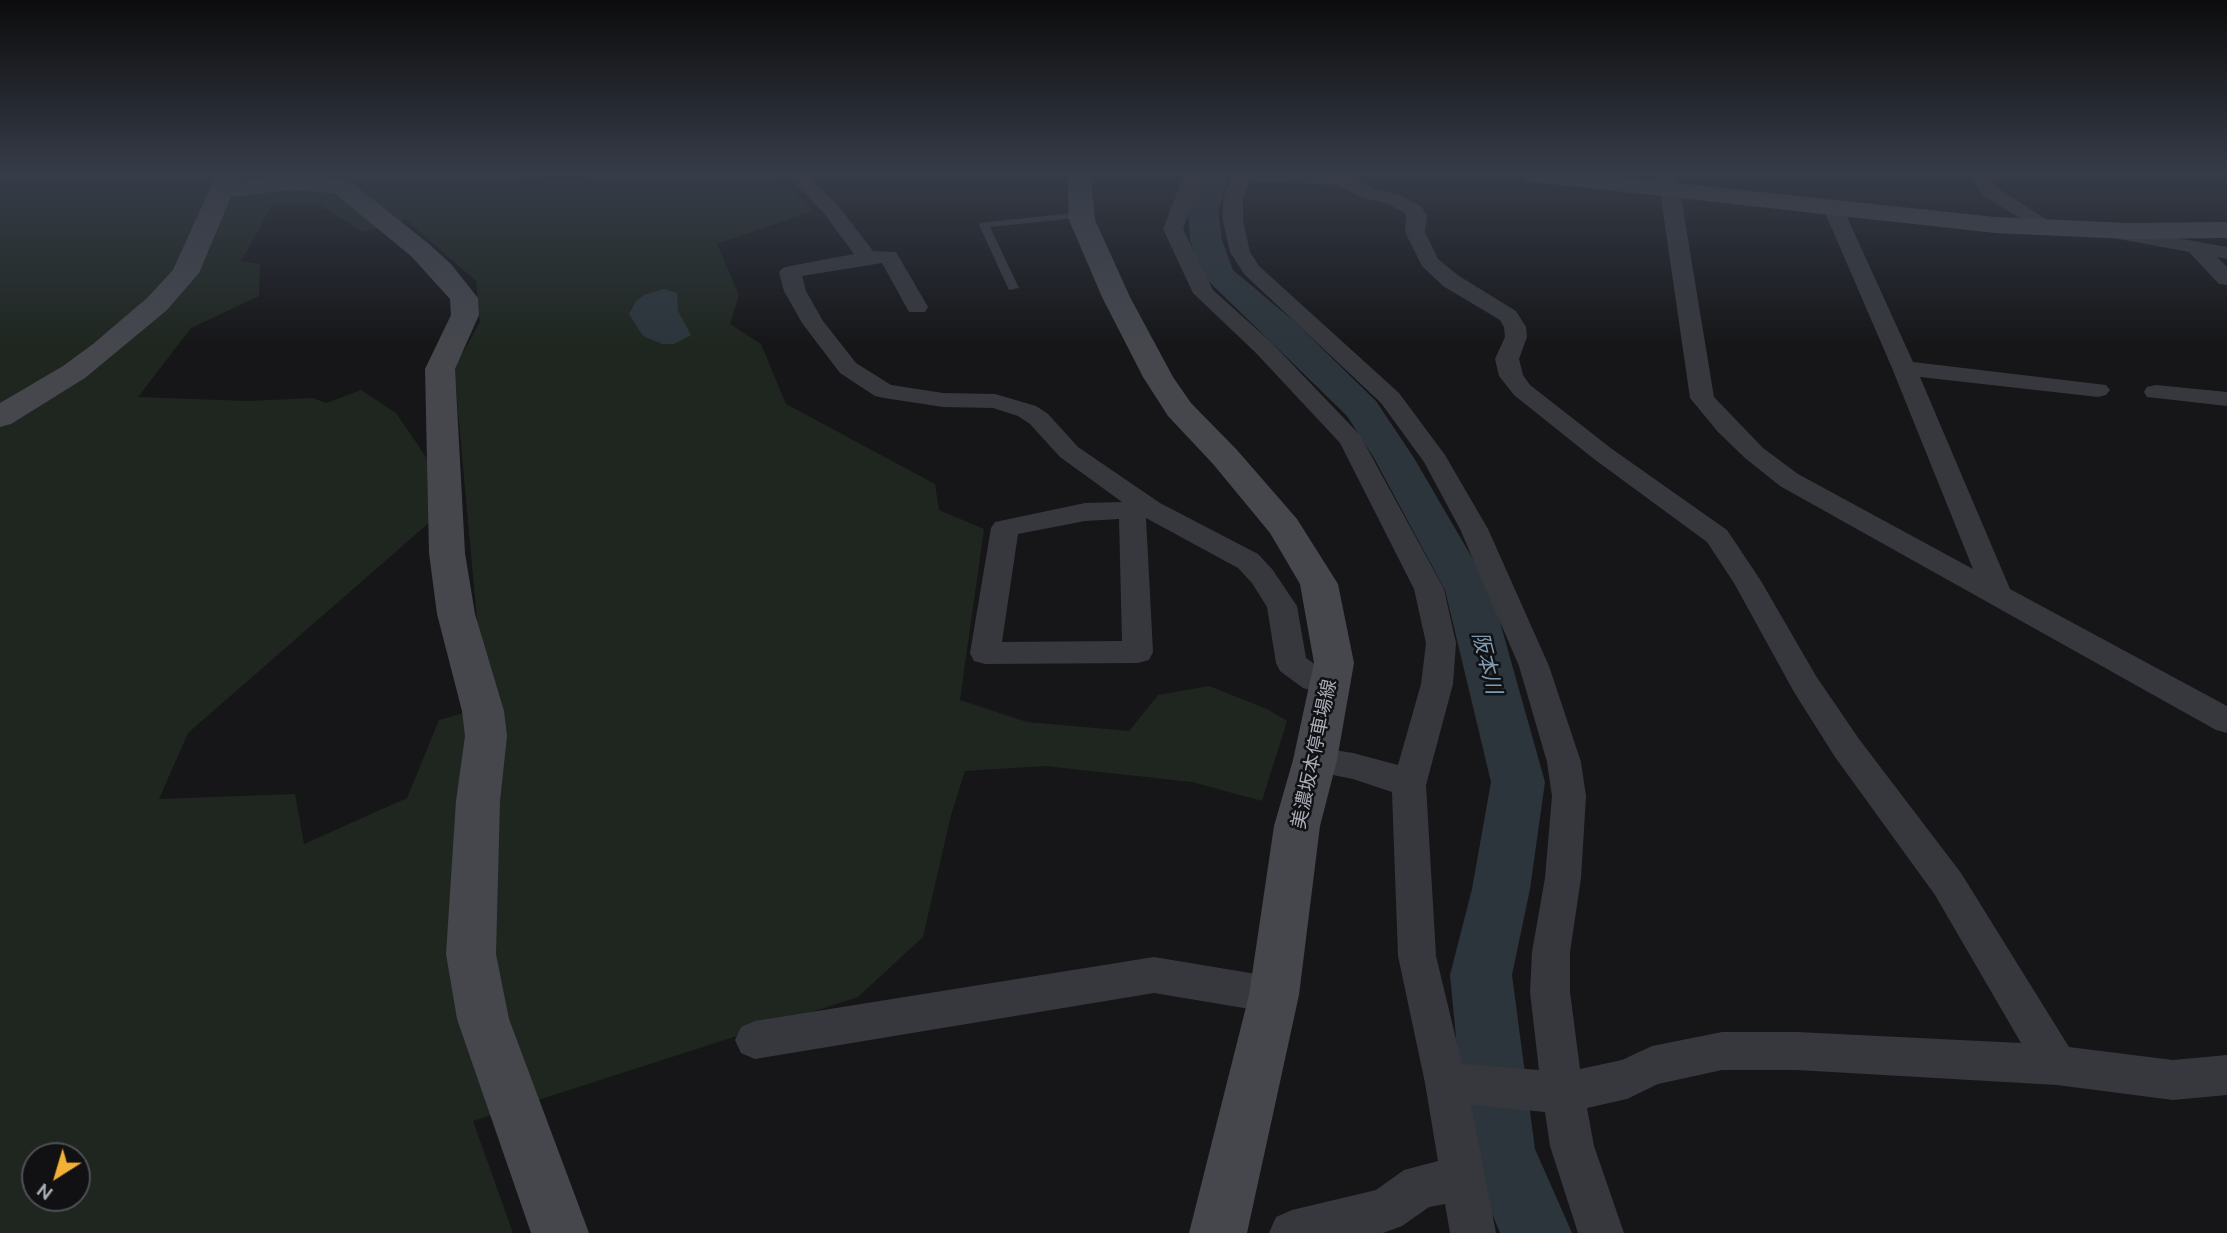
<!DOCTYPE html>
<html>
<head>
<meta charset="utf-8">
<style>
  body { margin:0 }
  #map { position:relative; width:2227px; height:1233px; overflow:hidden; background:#161618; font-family:Ubuntu,sans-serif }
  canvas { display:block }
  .north { position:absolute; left:21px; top:1142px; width:70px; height:70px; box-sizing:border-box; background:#111113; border:2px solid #4d4f55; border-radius:50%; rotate:217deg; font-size:19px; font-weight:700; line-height:28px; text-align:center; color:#a8adb8 }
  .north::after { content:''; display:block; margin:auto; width:24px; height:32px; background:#f2b134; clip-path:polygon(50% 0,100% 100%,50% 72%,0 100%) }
</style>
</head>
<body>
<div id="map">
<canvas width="2227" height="1233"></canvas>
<div class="north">N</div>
</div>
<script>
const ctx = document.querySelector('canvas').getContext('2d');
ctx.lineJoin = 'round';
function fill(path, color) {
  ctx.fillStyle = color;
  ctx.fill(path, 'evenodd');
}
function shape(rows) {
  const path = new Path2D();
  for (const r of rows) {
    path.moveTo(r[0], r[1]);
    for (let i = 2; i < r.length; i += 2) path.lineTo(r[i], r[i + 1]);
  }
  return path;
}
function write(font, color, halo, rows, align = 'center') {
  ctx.font = font + ' Ubuntu,"Noto Sans JP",sans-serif';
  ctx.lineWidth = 5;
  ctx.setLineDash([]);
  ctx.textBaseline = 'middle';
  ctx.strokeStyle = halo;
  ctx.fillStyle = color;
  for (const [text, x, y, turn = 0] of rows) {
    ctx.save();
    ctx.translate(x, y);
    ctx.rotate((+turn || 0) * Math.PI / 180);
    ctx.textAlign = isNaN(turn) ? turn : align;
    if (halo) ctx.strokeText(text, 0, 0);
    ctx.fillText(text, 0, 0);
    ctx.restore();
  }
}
fill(shape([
  [0,175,517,175,522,184,619,175,776,175,813,211,717,244,739,295,730,324,761,344,786,404,935,484,939,510,984,529,960,700,1027,722,1129,731,1158,695,1209,686,1267,709,1287,721,1262,801,1192,782,1045,766,965,771,951,815,923,937,858,997,473,1121,513,1233,0,1233],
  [316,203,363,232,406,220,476,281,480,322,454,368,485,707,439,720,407,798,304,844,295,794,159,799,188,733,431,521,428,460,396,413,361,390,326,403,313,398,248,401,138,397,191,328,259,296,260,264,241,261,273,204],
  [35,1156,77,1156,77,1198,35,1198]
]), '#1e261f');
fill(shape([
  [664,289,677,293,678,311,691,335,674,344,662,344,643,336,629,314,636,301,644,295]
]), '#2c353c');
fill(shape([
  [1200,175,1230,175,1218,211,1222,240,1233,270,1295,322,1376,401,1414,458,1491,590,1545,782,1530,889,1512,975,1535,1149,1572,1233,1500,1233,1467,1152,1450,975,1472,889,1491,782,1445,590,1374,458,1347,416,1201,274,1190,240,1188,211,1200,175]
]), '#2c353c');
fill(shape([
  [1082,212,1086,213,1086,217,990,227,1019,288,1009,290,979,225,980,223,1082,212]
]), '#37383d');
fill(shape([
  [786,175,806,175,837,204,873,251,896,252,928,307,925,312,909,312,882,263,802,276,806,291,823,321,856,363,891,385,943,393,995,394,1036,406,1048,414,1078,447,1160,503,1258,554,1272,569,1297,606,1306,658,1323,670,1340,675,1345,683,1340,691,1329,695,1303,688,1280,671,1276,663,1267,607,1252,583,1238,568,1146,518,1153,652,1149,660,1138,663,985,664,974,661,970,653,991,528,995,522,1085,503,1122,502,1060,457,1030,424,1018,416,993,408,943,407,884,398,875,396,840,373,802,323,784,291,779,272,783,268,790,266,854,254,823,212,786,175],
  [1119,519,1122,641,1002,642,1018,534,1085,521,1119,519],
  [1184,175,1202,175,1183,229,1213,290,1272,343,1360,435,1444,589,1456,643,1453,684,1426,785,1436,956,1462,1064,1539,1070,1530,992,1532,952,1545,878,1552,796,1547,762,1519,666,1460,529,1424,462,1381,403,1244,274,1230,252,1223,221,1223,199,1232,175,1346,175,1374,189,1402,196,1421,206,1427,216,1425,232,1438,259,1459,276,1516,311,1526,327,1527,337,1519,359,1523,375,1530,385,1612,449,1727,530,1761,581,1816,676,1859,739,1961,873,2069,1047,2173,1060,2227,1055,2227,1095,2173,1100,2057,1085,1797,1070,1722,1070,1658,1084,1627,1099,1587,1108,1594,1146,1624,1233,1578,1233,1550,1146,1545,1112,1471,1105,1496,1233,1450,1233,1445,1204,1429,1207,1402,1226,1383,1233,1269,1233,1276,1217,1292,1210,1376,1190,1404,1170,1438,1161,1425,1083,1398,956,1392,792,1353,779,1303,769,1298,760,1303,751,1315,747,1353,753,1398,765,1421,684,1426,643,1414,589,1340,443,1256,353,1193,293,1163,229,1184,175],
  [1249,181,1338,185,1360,197,1388,204,1406,214,1405,232,1422,266,1443,286,1500,320,1504,327,1505,337,1495,359,1499,376,1514,395,1594,459,1707,542,1734,583,1794,692,1835,757,1935,895,2021,1043,1797,1032,1722,1032,1652,1046,1622,1060,1580,1069,1570,992,1570,952,1581,878,1586,796,1581,762,1549,666,1488,529,1445,455,1399,393,1259,266,1250,252,1243,221,1243,199,1249,181],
  [1656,175,1674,175,1680,191,1714,397,1763,448,1798,474,1973,569,1892,368,1823,208,1826,204,1833,202,1843,208,1913,362,2106,385,2110,390,2106,395,2098,397,1920,377,2010,589,2227,706,2227,733,2216,730,1780,486,1745,458,1718,432,1690,398,1660,191,1656,175],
  [1970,175,1988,175,1996,187,2060,228,2057,232,2050,234,2043,232,1982,195,1970,175],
  [2110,226,2227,247,2227,259,2217,257,2227,267,2227,285,2219,284,2189,252,2103,236,2100,232,2103,228,2110,226],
  [2156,385,2227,392,2227,406,2147,397,2144,392,2147,387,2156,385],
  [1154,957,1274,977,1288,982,1294,995,1288,1008,1274,1013,1154,993,755,1059,741,1053,735,1040,741,1027,755,1021,1154,957]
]), '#37383d');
fill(shape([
  [216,175,240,175,237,182,290,176,317,176,351,182,429,244,451,264,478,298,479,315,455,369,465,553,475,614,504,711,507,736,500,801,496,954,509,1019,589,1233,531,1233,457,1019,446,954,456,801,465,736,462,711,437,614,429,553,425,369,451,315,450,299,411,256,334,193,290,190,231,197,199,273,167,310,85,378,11,424,0,427,0,403,63,366,93,344,147,298,173,270,216,175],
  [1067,175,1091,175,1095,220,1130,297,1173,377,1191,403,1237,450,1297,519,1338,584,1354,663,1337,760,1320,826,1299,995,1247,1233,1189,1233,1249,995,1274,826,1293,760,1314,663,1300,584,1270,533,1213,464,1168,416,1143,377,1102,297,1069,220,1067,175],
  [1522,175,1602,175,1995,217,2128,223,2227,222,2227,238,2128,239,1995,233,1534,182,1525,180,1522,175]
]), '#45474d');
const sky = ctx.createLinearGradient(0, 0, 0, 348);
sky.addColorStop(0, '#0c0c0d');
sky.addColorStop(0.5, '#363c48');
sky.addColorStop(1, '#363c4800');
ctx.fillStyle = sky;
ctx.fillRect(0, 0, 2227, 348);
write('19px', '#a8adb8', '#111113', [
  ["美濃坂本停車場線",1314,754,-78]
]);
write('italic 21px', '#7f9bb3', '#111113', [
  ["阪本川",1487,663,76]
]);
</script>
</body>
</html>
